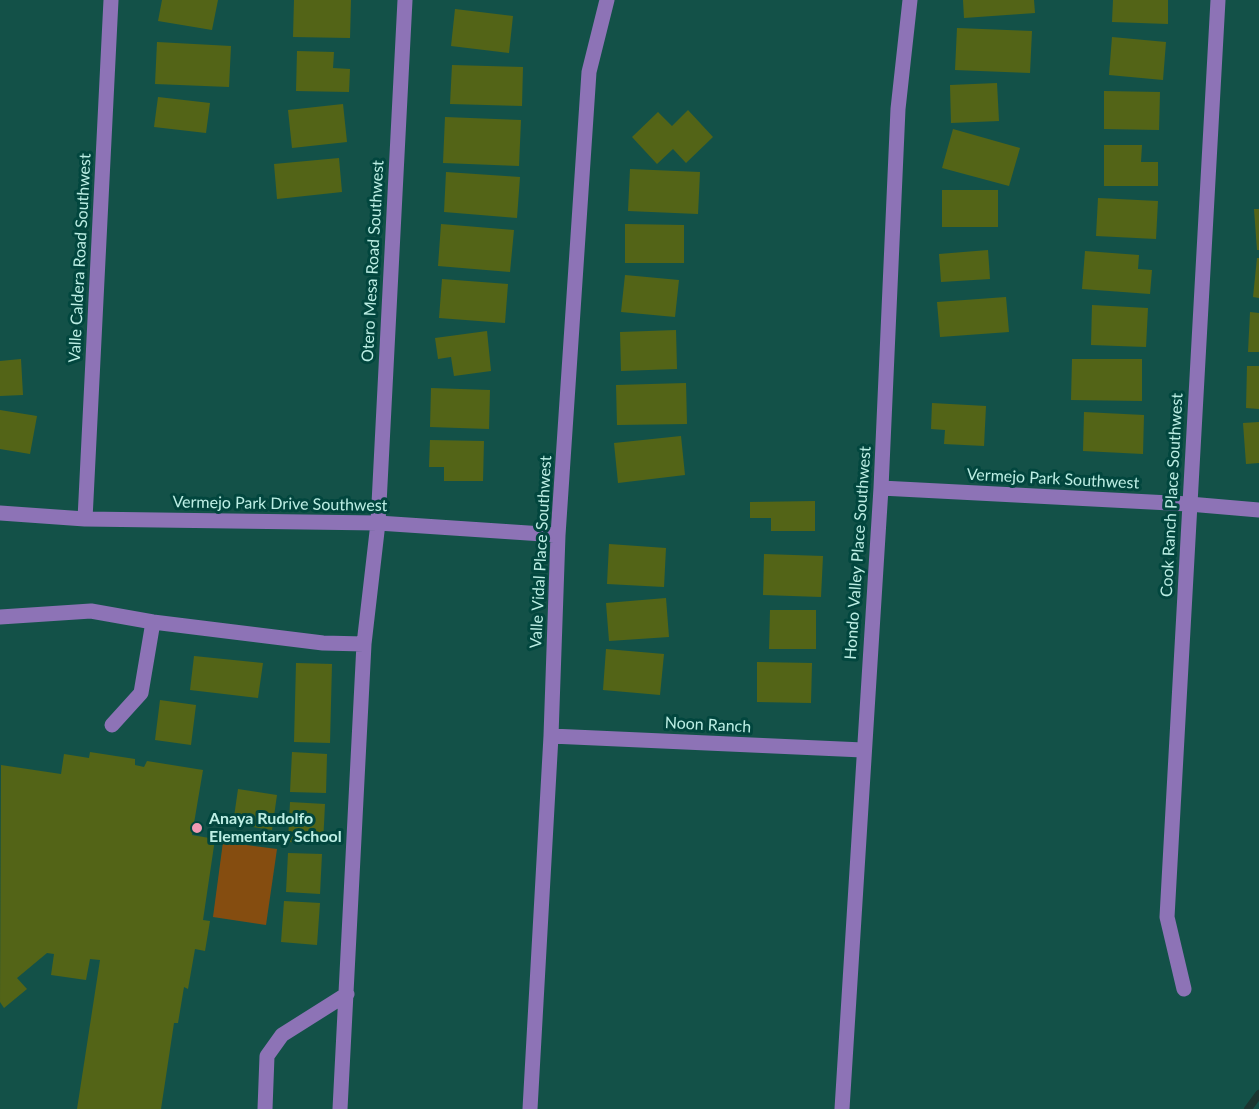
<!DOCTYPE html>
<html>
<head>
<meta charset="utf-8">
<style>
  body { margin:0 }
  canvas { display:block; background:#135148 }
</style>
</head>
<body>
<canvas width="1259" height="1109"></canvas>
<script>
const ctx = document.querySelector('canvas').getContext('2d');
ctx.lineJoin = 'round';
function fill(path, color) {
  ctx.fillStyle = color;
  ctx.fill(path, 'evenodd');
}
function shape(rows) {
  const path = new Path2D();
  for (const r of rows) {
    path.moveTo(r[0], r[1]);
    for (let i = 2; i < r.length; i += 2) path.lineTo(r[i], r[i + 1]);
  }
  return path;
}
function trace(path, color, width, dash) {
  ctx.strokeStyle = color;
  ctx.lineWidth = width;
  ctx.lineCap = dash ? 'butt' : 'round';
  ctx.setLineDash(dash || []);
  ctx.stroke(path);
}
function write(font, color, halo, rows, align = 'center') {
  ctx.font = font + ' Lato,sans-serif';
  ctx.lineWidth = 6;
  ctx.setLineDash([]);
  ctx.textBaseline = 'middle';
  ctx.strokeStyle = halo;
  ctx.fillStyle = color;
  for (const [text, x, y, turn = 0] of rows) {
    ctx.save();
    ctx.translate(x, y);
    ctx.rotate((+turn || 0) * Math.PI / 180);
    ctx.textAlign = isNaN(turn) ? turn : align;
    if (halo) ctx.strokeText(text, 0, 0);
    ctx.fillText(text, 0, 0);
    ctx.restore();
  }
}
fill(shape([
  [223,842,277,849,266,925,213,917]
]), '#854d10');
trace(shape([
  [1248,1109,1259,1094]
]), '#1b3530', 8);
fill(shape([
  [162,0,218,0,212,30,158,21],
  [294,0,351,0,350,38,293,37],
  [963,0,1034,0,1035,13,964,18],
  [1113,0,1168,0,1168,24,1112,22],
  [455,9,513,16,509,53,451,46],
  [957,28,1032,31,1030,73,955,70],
  [1112,37,1166,42,1163,80,1109,75],
  [157,42,231,46,229,87,155,84],
  [297,51,334,52,333,68,350,69,349,92,296,91],
  [452,65,523,67,522,106,450,104],
  [997,83,999,121,951,123,950,85],
  [1104,91,1160,92,1159,130,1104,129],
  [158,97,210,103,206,133,154,127],
  [343,104,347,142,292,148,288,110],
  [688,110,713,137,686,163,673,149,657,164,632,137,658,112,672,126],
  [445,117,521,120,519,166,443,163],
  [953,129,1020,148,1009,186,942,168],
  [1104,145,1142,145,1141,162,1158,162,1158,186,1104,186],
  [339,158,342,192,277,199,274,164],
  [630,169,700,172,698,214,628,211],
  [446,172,520,177,517,218,444,212],
  [942,190,998,190,998,227,942,227],
  [1098,198,1158,201,1156,239,1096,236],
  [1254,209,1259,209,1259,250,1257,250],
  [441,224,514,230,510,272,438,266],
  [625,224,684,225,684,263,625,263],
  [988,250,990,279,941,282,939,254],
  [1085,251,1139,255,1138,269,1152,270,1150,294,1082,289],
  [1257,258,1259,258,1259,298,1253,297],
  [625,275,679,280,675,317,621,312],
  [442,279,508,284,505,323,439,318],
  [1006,297,1009,332,940,337,937,302],
  [1092,305,1148,308,1146,347,1091,345],
  [1250,312,1259,313,1259,352,1248,352],
  [676,330,677,369,621,371,620,332],
  [487,331,491,371,454,376,451,357,438,359,435,338],
  [21,359,23,395,0,396,0,361],
  [1072,359,1142,359,1142,401,1071,400],
  [1247,366,1259,366,1259,409,1246,408],
  [686,383,687,424,617,425,616,385],
  [431,388,490,390,489,429,430,427],
  [932,403,986,406,984,446,944,444,945,430,931,429],
  [0,410,37,416,30,454,0,449],
  [1084,412,1144,415,1143,454,1083,451],
  [1259,422,1259,463,1246,464,1243,423],
  [681,436,685,475,618,483,614,443],
  [430,440,484,441,483,481,444,481,444,467,429,467],
  [815,501,815,531,771,531,771,518,750,518,750,502],
  [609,544,666,548,664,587,607,584],
  [764,554,823,556,821,597,763,595],
  [666,598,669,637,609,641,606,603],
  [770,610,816,610,816,649,769,649],
  [606,649,664,654,660,695,603,690],
  [194,656,263,663,258,698,190,690],
  [757,662,812,663,811,703,757,702],
  [296,663,332,664,330,743,294,742],
  [160,700,196,705,191,745,155,740],
  [90,752,135,759,135,765,144,767,147,761,203,770,192,835,215,839,203,920,210,921,205,951,195,949,188,989,184,987,178,1023,174,1023,161,1109,77,1109,100,960,90,959,86,980,51,975,54,954,47,953,17,978,27,989,4,1008,0,1002,1,765,61,774,64,754,89,758],
  [292,752,327,754,326,793,290,792],
  [238,789,277,795,272,830,233,824],
  [290,802,325,804,323,844,288,842],
  [288,853,322,854,320,894,286,892],
  [284,901,320,903,317,945,281,942]
]), '#536417');
trace(shape([
  [881,488,1189,504,1259,510],
  [0,513,85,519,378,523,558,535],
  [85,519,111,0],
  [0,617,91,611,153,622,323,643,364,644,378,523,405,0],
  [112,725,141,693,153,622],
  [551,736,863,750],
  [1184,989,1167,917,1218,0],
  [265,1109,267,1056,282,1035,347,994],
  [340,1109,364,644],
  [530,1109,551,736,558,535,589,72,607,0],
  [842,1109,881,488,898,109,910,0]
]), '#8d73b6', 15);
for (const [x, y, r, color] of [
  [197,828,6,"#f19ab3"]
]) {
  const dot = new Path2D();
  dot.arc(x, y, r, 0, 2 * Math.PI);
  ctx.fillStyle = color;
  ctx.fill(dot);
  trace(dot, '#02463e', 2);
}
write('16px', '#bceee4', '#02463e', [
  ["Valle Caldera Road Southwest",80,258,-87],
  ["Otero Mesa Road Southwest",373,261,-87],
  ["Vermejo Park Southwest",1053,479,3],
  ["Cook Ranch Place Southwest",1172,495,-87],
  ["Vermejo Park Drive Southwest",280,504,1],
  ["Valle Vidal Place Southwest",541,552,-87],
  ["Hondo Valley Place Southwest",858,553,-86],
  ["Noon Ranch",708,725,3]
]);
write('bold 16px', '#bceee4', '#02463e', [
  ["Anaya Rudolfo",209,819],
  ["Elementary School",209,837]
], 'left');
</script>
</body>
</html>
